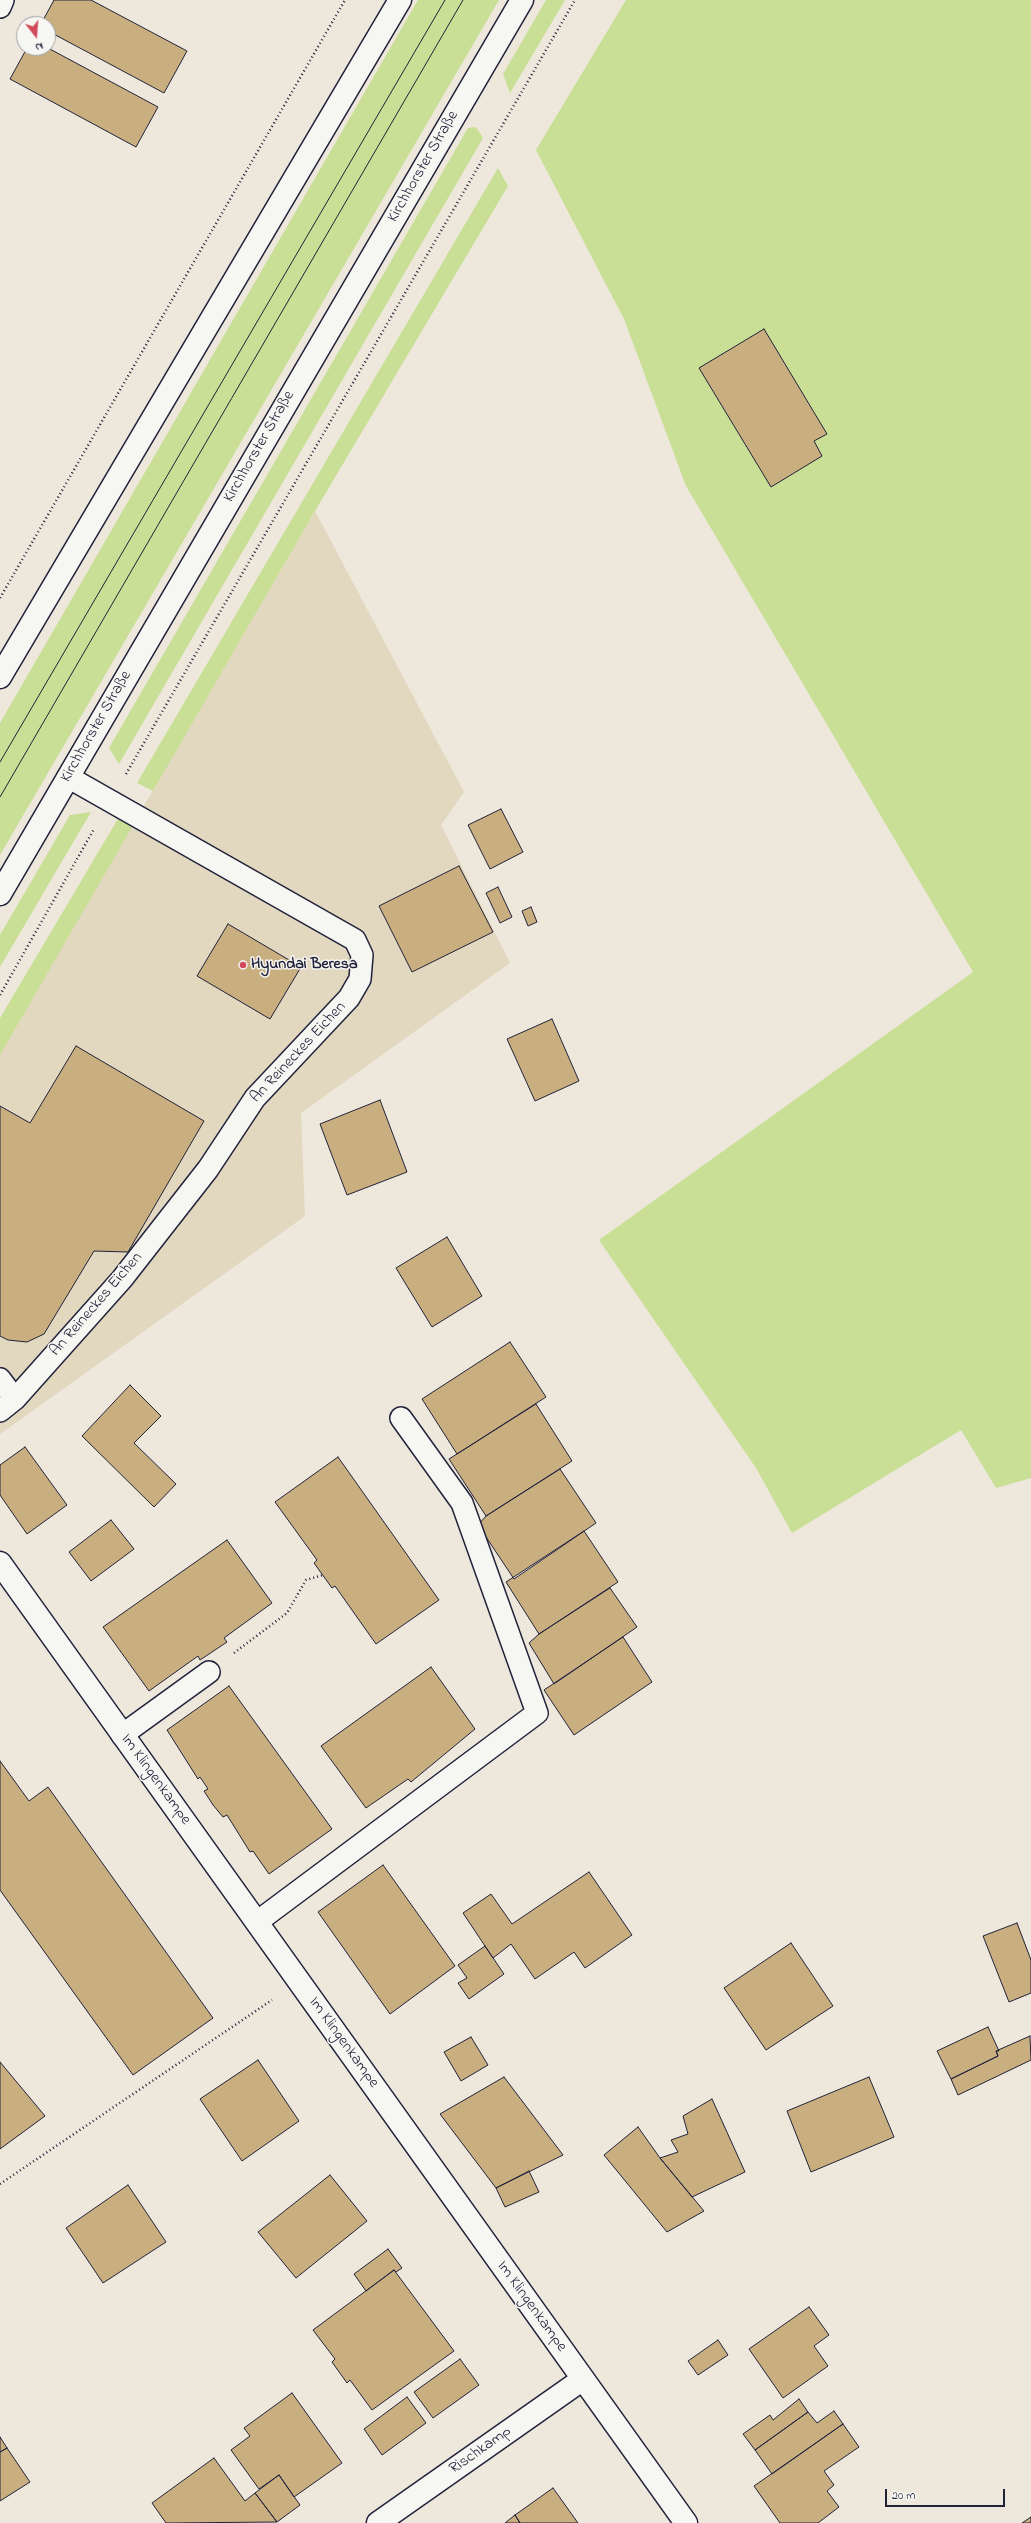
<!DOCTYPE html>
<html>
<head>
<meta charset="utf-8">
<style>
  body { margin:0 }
  #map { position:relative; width:1031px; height:2523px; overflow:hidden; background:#ede8db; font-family:"Indie Flower",sans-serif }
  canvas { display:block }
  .north { position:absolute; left:16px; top:16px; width:40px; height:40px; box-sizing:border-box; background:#f6f6f2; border:1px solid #a1a1a9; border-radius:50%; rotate:163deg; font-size:11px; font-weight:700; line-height:16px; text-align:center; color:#22223b }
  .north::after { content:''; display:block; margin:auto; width:14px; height:18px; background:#d1495b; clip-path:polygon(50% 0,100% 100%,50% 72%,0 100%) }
  .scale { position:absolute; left:885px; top:2489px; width:120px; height:18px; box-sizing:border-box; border:2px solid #22223b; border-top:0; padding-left:5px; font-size:12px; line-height:14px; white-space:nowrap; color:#22223b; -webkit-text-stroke:3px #f6f6f2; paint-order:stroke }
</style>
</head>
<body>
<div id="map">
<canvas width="1031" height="2523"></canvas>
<div class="north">N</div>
<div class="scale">20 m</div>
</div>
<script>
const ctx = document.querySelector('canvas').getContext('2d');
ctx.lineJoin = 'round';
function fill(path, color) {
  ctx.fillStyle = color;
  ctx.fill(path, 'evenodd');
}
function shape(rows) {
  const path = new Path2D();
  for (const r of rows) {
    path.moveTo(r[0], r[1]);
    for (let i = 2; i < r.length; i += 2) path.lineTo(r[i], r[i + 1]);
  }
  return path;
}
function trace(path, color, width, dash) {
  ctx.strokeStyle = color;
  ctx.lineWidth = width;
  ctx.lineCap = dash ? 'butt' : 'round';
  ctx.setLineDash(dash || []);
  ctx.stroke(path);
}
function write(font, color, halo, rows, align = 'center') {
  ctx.font = font + ' "Indie Flower",sans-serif';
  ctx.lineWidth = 3;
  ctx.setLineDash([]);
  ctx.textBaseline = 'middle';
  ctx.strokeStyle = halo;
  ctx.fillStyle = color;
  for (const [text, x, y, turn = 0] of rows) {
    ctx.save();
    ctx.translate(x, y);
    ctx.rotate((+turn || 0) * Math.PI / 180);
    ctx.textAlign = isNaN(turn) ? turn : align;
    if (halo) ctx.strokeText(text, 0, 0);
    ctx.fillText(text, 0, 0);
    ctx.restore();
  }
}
fill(shape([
  [315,511,464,792,441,825,510,963,301,1113,305,1216,0,1434,0,1054]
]), '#e2d7bf');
fill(shape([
  [418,0,499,0,0,855,0,723],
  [546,0,565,0,510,93,503,74],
  [626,0,1031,0,1031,1478,996,1488,961,1430,792,1533,756,1468,599,1240,973,972,686,486,624,319,536,150],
  [476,127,483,138,119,764,109,748,468,128],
  [498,168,508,186,315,511,153,791,137,783],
  [91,812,0,967,0,935,70,815],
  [119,817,135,822,0,1055,0,1018]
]), '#c9df95');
const building = shape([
  [54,0,91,0,187,51,164,93,48,31,48,24,41,24,54,0],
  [27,48,48,48,158,107,136,147,10,79,27,48],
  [764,329,827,434,814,441,822,456,771,487,699,368,764,329],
  [501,809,523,852,490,869,468,825,501,809],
  [459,866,493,932,412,972,379,906,459,866],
  [498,887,512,917,500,923,486,893,498,887],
  [531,907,537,922,528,926,522,911,531,907],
  [228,924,301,967,270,1019,197,976,228,924],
  [552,1019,579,1081,535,1101,507,1039,552,1019],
  [76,1046,204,1121,128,1252,94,1251,44,1334,27,1342,8,1340,0,1336,0,1106,30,1123,76,1046],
  [380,1100,407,1172,347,1195,320,1124,380,1100],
  [447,1237,482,1296,432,1327,396,1268,447,1237],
  [510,1342,546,1397,457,1454,422,1399,510,1342],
  [130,1385,161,1416,134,1443,176,1484,154,1507,82,1436,130,1385],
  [536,1404,572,1461,486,1516,449,1459,536,1404],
  [25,1447,67,1505,27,1534,0,1495,0,1465,25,1447],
  [338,1457,439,1600,376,1644,335,1586,332,1588,314,1563,317,1560,275,1502,338,1457],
  [560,1469,596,1523,514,1579,478,1525,486,1516,560,1469],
  [111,1520,134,1549,91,1581,69,1552,111,1520],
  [584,1531,618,1582,539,1634,506,1582,584,1531],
  [227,1540,272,1603,224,1638,227,1642,200,1660,198,1656,149,1691,103,1627,227,1540],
  [610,1588,637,1627,554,1684,529,1643,539,1634,610,1588],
  [623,1637,652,1682,574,1735,544,1690,623,1637],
  [431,1667,475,1729,411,1782,408,1779,366,1808,321,1746,431,1667],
  [229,1686,332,1829,269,1874,253,1851,250,1852,227,1815,223,1817,213,1805,204,1791,208,1789,200,1777,198,1779,167,1730,229,1686],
  [0,1761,29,1801,48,1787,213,2018,133,2075,0,1890,0,1761],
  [383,1865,455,1966,390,2014,318,1912,383,1865],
  [589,1872,632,1935,585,1968,574,1952,535,1979,511,1944,493,1958,463,1913,491,1894,512,1924,589,1872],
  [1017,1923,1031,1960,1031,1993,1009,2002,983,1936,1017,1923],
  [791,1943,833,2006,766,2050,724,1988,791,1943],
  [485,1946,504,1974,469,1999,458,1983,467,1978,458,1965,485,1946],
  [988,2027,999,2051,996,2051,998,2056,951,2079,937,2051,988,2027],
  [1030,2036,1031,2060,958,2095,951,2079,998,2056,996,2051,1030,2036],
  [471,2037,488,2065,461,2081,444,2052,471,2037],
  [258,2060,299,2121,242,2161,200,2099,258,2060],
  [0,2062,45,2116,0,2149,0,2062],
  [504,2077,563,2155,496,2188,440,2114,504,2077],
  [869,2077,894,2137,811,2172,787,2111,869,2077],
  [712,2099,745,2172,692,2197,660,2158,678,2152,671,2140,688,2134,683,2116,712,2099],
  [638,2127,660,2158,704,2211,667,2232,604,2155,638,2127],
  [529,2171,539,2192,505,2207,496,2188,529,2171],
  [330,2175,367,2221,296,2278,258,2232,330,2175],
  [128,2185,166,2242,103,2283,66,2228,128,2185],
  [388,2249,402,2268,396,2272,394,2270,366,2291,354,2274,388,2249],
  [394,2270,454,2351,372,2410,350,2380,347,2383,332,2362,335,2359,313,2330,394,2270],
  [809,2307,829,2335,814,2346,828,2366,783,2398,749,2349,809,2307],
  [718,2340,728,2355,698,2375,688,2361,718,2340],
  [460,2359,479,2385,433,2418,414,2392,460,2359],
  [292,2393,342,2463,294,2497,279,2475,259,2489,231,2450,250,2436,244,2428,292,2393],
  [407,2397,426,2423,382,2455,364,2429,407,2397],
  [799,2399,808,2412,755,2450,743,2434,770,2415,773,2420,799,2399],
  [834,2411,843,2424,772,2474,755,2450,808,2412,817,2423,834,2411],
  [843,2424,859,2447,824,2471,834,2485,827,2491,839,2507,818,2523,780,2523,754,2486,843,2424],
  [0,2437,7,2448,0,2452,0,2437],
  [7,2448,30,2482,0,2501,0,2452,7,2448],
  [214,2458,245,2501,255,2493,277,2522,166,2523,152,2503,214,2458],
  [279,2475,300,2505,277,2522,255,2493,279,2475],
  [553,2488,578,2523,520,2523,515,2515,553,2488],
  [515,2515,520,2523,505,2523,515,2515],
  [1031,2517,1031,2523,1022,2523,1031,2517]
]);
fill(building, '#c9ae7f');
trace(building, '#22223b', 1);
const service = shape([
  [0,7,3,0],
  [0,1379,15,1399],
  [0,1411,15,1399,122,1279,208,1169,255,1098,349,998,360,979,362,955,355,940,68,777],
  [122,1735,209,1672],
  [257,1922,537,1713,462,1503,401,1418]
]);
const minor = shape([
  [0,1563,686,2523],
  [378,2523,583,2379]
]);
const secondary = shape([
  [0,677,400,0],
  [0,894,522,0]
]);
trace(service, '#22223b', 24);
trace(minor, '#22223b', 25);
trace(secondary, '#22223b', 25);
trace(shape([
  [0,598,345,0],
  [126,774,575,0],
  [0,995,94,829],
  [234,1653,287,1613,306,1580,323,1575],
  [0,2184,272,2000]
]), '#22223b', 2.5, [1, 3]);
trace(service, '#f6f6f2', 21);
trace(minor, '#f6f6f2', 22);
trace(secondary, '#f6f6f2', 22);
trace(shape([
  [0,762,445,0],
  [0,797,463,0]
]), '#22223b', 1);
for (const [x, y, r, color] of [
  [243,965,4,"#d1495b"]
]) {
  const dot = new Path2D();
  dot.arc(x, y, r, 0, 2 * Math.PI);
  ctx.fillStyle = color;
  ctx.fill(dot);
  trace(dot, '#f6f6f2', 1.5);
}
write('16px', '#22223b', '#f6f6f2', [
  ["Kirchhorster Straße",424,167,-60],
  ["Kirchhorster Straße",260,447,-60],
  ["Kirchhorster Straße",97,727,-60],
  ["An Reineckes Eichen",299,1053,-47],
  ["An Reineckes Eichen",97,1305,-49],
  ["Im Klingenkampe",155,1780,54],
  ["Im Klingenkampe",343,2043,54],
  ["Im Klingenkampe",531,2307,54],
  ["Rischkamp",481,2451,-35]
]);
write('bold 16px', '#22223b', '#f6f6f2', [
  ["Hyundai Beresa",251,965]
], 'left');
</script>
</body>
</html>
